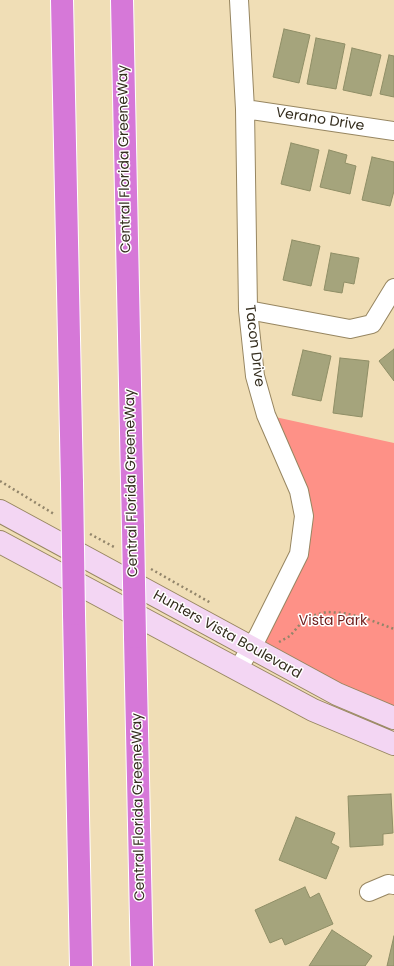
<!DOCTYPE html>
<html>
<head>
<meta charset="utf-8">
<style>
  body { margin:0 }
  canvas { display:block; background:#f0deb6 }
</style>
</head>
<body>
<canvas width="394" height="966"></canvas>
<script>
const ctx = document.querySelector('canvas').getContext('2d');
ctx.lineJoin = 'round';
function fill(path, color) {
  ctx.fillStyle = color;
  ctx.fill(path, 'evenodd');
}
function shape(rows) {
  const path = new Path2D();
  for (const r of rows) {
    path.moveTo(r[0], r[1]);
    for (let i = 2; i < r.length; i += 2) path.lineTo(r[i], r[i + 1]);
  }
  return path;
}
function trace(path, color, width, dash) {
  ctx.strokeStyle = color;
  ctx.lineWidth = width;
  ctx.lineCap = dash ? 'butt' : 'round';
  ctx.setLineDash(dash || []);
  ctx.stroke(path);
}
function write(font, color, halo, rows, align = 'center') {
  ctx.font = font + ' Poppins,sans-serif';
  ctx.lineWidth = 3;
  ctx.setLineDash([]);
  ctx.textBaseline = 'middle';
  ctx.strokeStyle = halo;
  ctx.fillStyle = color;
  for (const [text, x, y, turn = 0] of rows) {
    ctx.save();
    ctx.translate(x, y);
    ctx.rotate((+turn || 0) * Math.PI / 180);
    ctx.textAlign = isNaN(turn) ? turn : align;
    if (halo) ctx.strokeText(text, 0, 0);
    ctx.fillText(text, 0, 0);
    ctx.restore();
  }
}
fill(shape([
  [266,415,394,443,394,717,250,648,299,554,304,516]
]), '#fe9187');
const building = shape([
  [284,29,310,35,299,83,273,77,284,29],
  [316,38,345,44,336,89,307,84,316,38],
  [352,48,381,55,371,96,343,90,352,48],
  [389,55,394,56,394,97,380,94,389,55],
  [291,143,319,150,310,191,281,184,291,143],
  [329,150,347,155,345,163,356,166,350,194,320,187,329,150],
  [372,157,394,162,394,191,390,206,362,200,372,157],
  [292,240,320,246,311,286,283,280,292,240],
  [331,253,359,258,354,284,344,282,342,293,324,290,331,253],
  [394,349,394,381,379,361,394,349],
  [303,350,331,356,321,401,292,395,303,350],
  [340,358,369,361,362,417,333,413,340,358],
  [391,794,393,833,383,834,383,845,350,847,348,796,391,794],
  [296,817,335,833,331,843,339,847,326,879,279,860,296,817],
  [305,887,310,898,319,893,333,924,285,945,282,938,270,943,255,910,305,887],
  [332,930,372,956,365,966,309,966,332,930],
  [394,936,394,966,387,966,394,936]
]);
fill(building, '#a5a47c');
trace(building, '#8f8e66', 1);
const street = shape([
  [245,109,394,131],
  [248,310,350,329,372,324,394,288],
  [238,669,258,636,299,554,304,516,299,491,266,415,255,376,248,310,245,109,239,0],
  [369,892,388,884,394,885]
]);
const secondary = shape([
  [0,511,337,694,394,718],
  [0,542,313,710,394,744]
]);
const highway = shape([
  [62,0,72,483],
  [122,0,133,528],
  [74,614,81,966],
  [135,637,142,966]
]);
trace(street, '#978661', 20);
trace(secondary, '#978661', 24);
trace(highway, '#fff', 24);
trace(shape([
  [0,481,54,514],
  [90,534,116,548],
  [151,569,211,603],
  [279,642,290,636,302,622,311,616,327,612,343,613,362,617,394,629]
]), '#92856a', 2.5, [2, 3]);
trace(street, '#fff', 18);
trace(secondary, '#f3d6f3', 22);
trace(highway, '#d678d8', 22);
const highwayBridge = shape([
  [72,483,74,614],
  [133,528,135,637]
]);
trace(highwayBridge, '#fff', 24, []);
trace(highwayBridge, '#d678d8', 22);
write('14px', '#352e1f', '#fff', [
  ["Verano Drive",320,120,9],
  ["Central Florida GreeneWay",125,159,-91],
  ["Tacon Drive",254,346,83],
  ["Central Florida GreeneWay",132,483,-91],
  ["Hunters Vista Boulevard",227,635,29],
  ["Central Florida GreeneWay",139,807,-91]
]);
write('14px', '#6f1e1c', '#fff', [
  ["Vista Park",333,621]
]);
</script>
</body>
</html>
